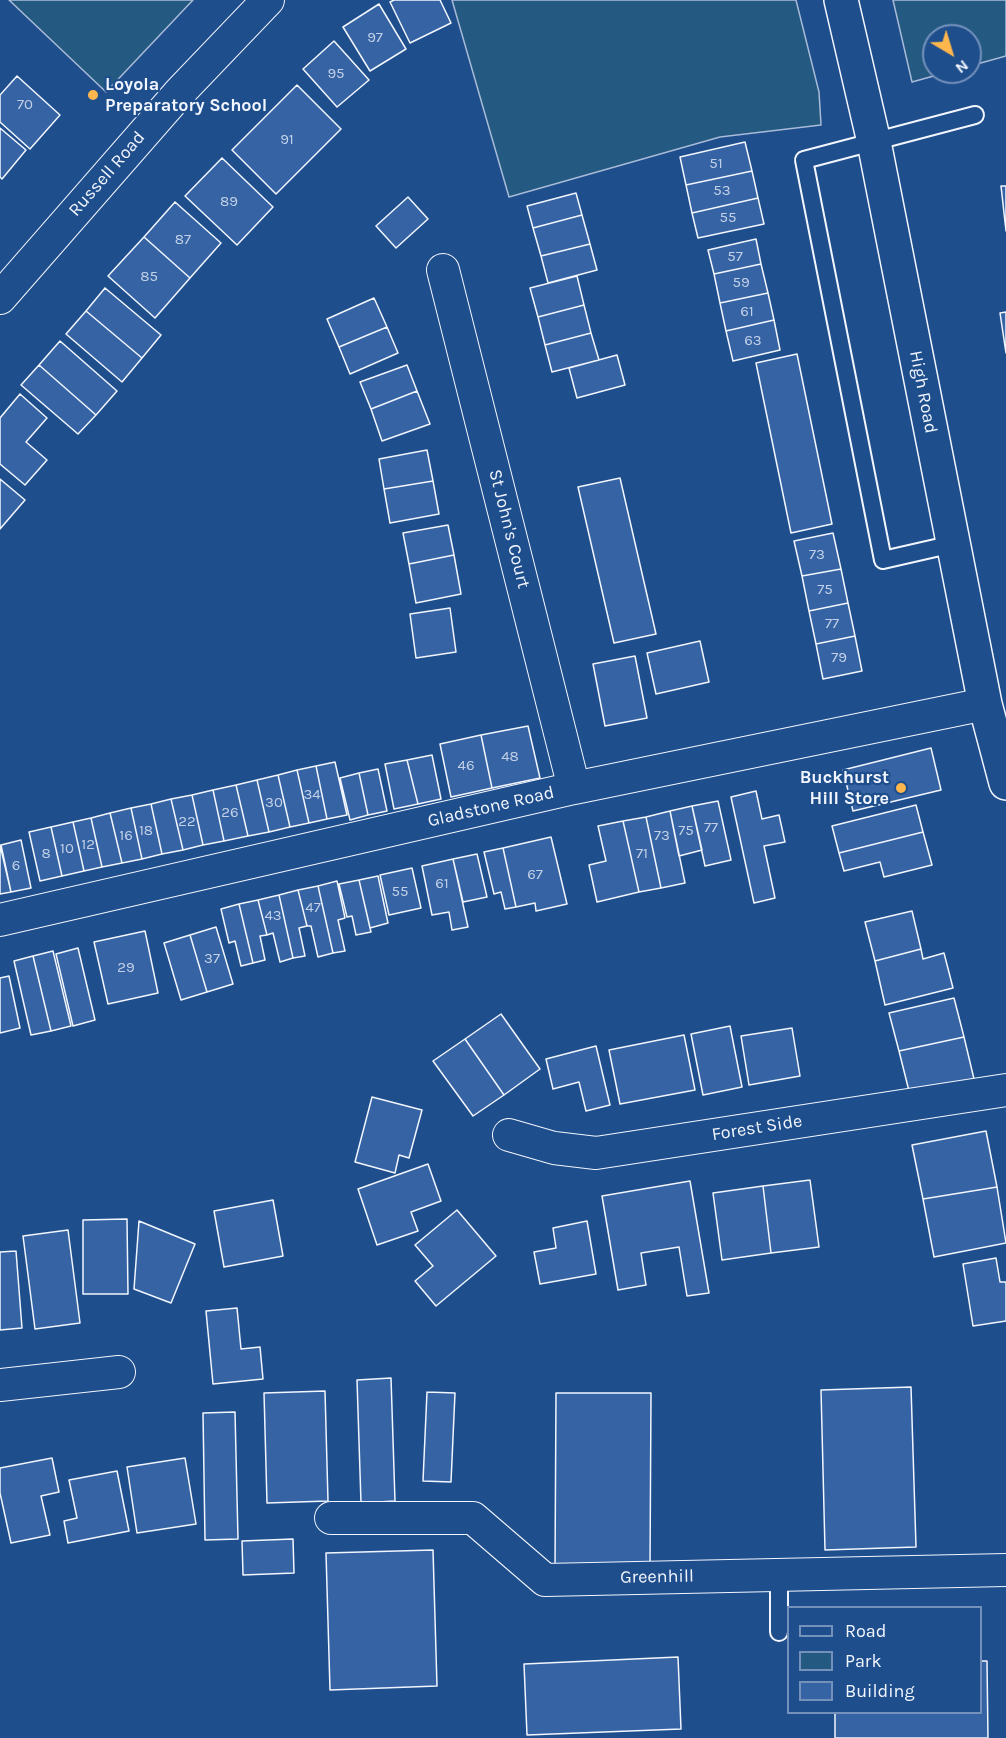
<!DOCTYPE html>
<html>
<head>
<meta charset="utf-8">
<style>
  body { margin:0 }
  #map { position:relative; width:1006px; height:1738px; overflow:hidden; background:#1f4e8c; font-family:Karla,sans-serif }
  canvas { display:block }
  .legend { position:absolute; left:787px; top:1606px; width:195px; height:108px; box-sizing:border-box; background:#1f4e8c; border:2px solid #7391ba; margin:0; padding:8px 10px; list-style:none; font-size:18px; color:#f2f6ff }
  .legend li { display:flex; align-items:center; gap:12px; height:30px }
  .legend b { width:30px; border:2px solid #7391ba }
  .north { position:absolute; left:922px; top:24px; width:60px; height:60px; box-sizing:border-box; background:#1f4e8c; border:2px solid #7391ba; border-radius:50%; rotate:142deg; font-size:16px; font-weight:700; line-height:24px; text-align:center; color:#f2f6ff }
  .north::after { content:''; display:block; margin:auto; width:21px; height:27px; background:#ffb74d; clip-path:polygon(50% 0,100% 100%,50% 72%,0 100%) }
</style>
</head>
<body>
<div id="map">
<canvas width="1006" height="1738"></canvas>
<ul class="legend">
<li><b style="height:8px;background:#1f4e8c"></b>Road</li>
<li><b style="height:16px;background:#245a82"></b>Park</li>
<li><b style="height:16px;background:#3563a3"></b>Building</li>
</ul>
<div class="north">N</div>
</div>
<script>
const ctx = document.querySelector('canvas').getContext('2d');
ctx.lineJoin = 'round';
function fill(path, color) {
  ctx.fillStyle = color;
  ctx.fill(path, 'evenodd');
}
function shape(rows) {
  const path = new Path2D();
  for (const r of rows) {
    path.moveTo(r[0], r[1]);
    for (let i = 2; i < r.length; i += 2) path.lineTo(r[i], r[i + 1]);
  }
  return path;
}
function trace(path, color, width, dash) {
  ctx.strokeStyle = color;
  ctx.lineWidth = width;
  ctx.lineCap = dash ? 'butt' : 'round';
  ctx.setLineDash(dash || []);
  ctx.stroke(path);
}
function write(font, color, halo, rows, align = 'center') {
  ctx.font = font + ' Karla,sans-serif';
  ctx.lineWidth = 4.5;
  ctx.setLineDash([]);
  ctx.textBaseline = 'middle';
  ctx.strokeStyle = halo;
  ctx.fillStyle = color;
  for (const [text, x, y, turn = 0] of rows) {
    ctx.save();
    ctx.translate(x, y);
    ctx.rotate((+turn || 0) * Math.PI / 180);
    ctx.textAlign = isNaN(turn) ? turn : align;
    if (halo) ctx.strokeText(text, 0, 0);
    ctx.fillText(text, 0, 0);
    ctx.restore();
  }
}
const green = shape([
  [9,0,193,0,106,92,9,0],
  [452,0,796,0,819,92,821,125,720,137,509,197,452,0],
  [893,0,1006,0,1006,56,970,66,970,36,934,36,934,72,948,72,912,82,893,0]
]);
fill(green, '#245a82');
trace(green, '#a8bbd7', 1.5);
const building = shape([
  [394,0,440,0,451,23,410,43,390,2,394,0],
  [379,4,406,49,370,71,343,27,379,4],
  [334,41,369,80,337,107,303,69,334,41],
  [17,76,60,115,30,149,0,122,0,95,17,76],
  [297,85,341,129,276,194,232,150,297,85],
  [0,128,26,150,2,179,0,177,0,128],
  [745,142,752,171,686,185,680,157,745,142],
  [222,158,273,207,237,245,185,196,222,158],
  [752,171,758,198,692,213,686,185,752,171],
  [1001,186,1006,186,1006,231,1001,186],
  [576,193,582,215,533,228,527,206,576,193],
  [408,197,428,219,396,248,376,226,408,197],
  [758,198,764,224,698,238,692,213,758,198],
  [175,202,221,243,190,278,144,237,175,202],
  [582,215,590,244,541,256,533,228,582,215],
  [144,237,190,278,155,318,108,276,144,237],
  [756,239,761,264,714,274,708,250,756,239],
  [590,244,597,270,548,283,541,256,590,244],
  [761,264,768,293,720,303,714,274,761,264],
  [577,276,584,305,538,317,530,288,577,276],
  [105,288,161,335,142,358,86,311,105,288],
  [768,293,774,320,726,331,720,303,768,293],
  [374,298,387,327,339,347,327,319,374,298],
  [584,305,591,333,545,345,538,317,584,305],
  [86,311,142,358,122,382,66,334,86,311],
  [1006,312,1006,353,1000,313,1006,312],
  [774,320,780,350,733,361,726,331,774,320],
  [387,327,398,353,350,374,339,347,387,327],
  [591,333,599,360,552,372,545,345,591,333],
  [60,341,117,391,96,415,39,365,60,341],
  [797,354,832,524,791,533,756,363,797,354],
  [617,355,625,385,577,398,569,368,617,355],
  [39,365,96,415,78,434,21,385,39,365],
  [407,365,417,391,371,409,360,382,407,365],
  [417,391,430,424,382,441,371,409,417,391],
  [20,394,47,418,26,442,47,460,25,485,0,464,0,418,20,394],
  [427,450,433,481,384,489,379,459,427,450],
  [620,478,656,634,614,643,578,487,620,478],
  [0,479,25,500,0,529,0,479],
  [433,481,439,514,390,523,384,489,433,481],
  [448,525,454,555,409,564,403,533,448,525],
  [833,533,841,569,802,576,794,541,833,533],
  [454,555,461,594,416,603,409,564,454,555],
  [841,569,848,603,809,611,802,576,841,569],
  [848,603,855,636,816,644,809,611,848,603],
  [450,608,456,652,416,658,410,614,450,608],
  [855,636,862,671,823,679,816,644,855,636],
  [700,641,709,682,656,694,647,653,700,641],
  [635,656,647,718,605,726,593,664,635,656],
  [528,726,540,778,492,788,481,735,528,726],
  [481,735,492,788,451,797,440,744,481,735],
  [931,748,941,790,853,811,843,770,931,748],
  [432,755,441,799,418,804,407,760,432,755],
  [407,760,418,804,394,809,385,764,407,760],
  [335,762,347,815,327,819,316,766,335,762],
  [316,766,327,819,309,823,297,770,316,766],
  [378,769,387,811,368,815,359,773,378,769],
  [297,770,309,823,290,827,278,775,297,770],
  [359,773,368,815,350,820,340,778,359,773],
  [278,775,290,827,269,832,257,780,278,775],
  [257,780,269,832,248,836,236,785,257,780],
  [236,785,248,836,224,841,213,790,236,785],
  [213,790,224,841,203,845,192,795,213,790],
  [756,791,762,819,779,815,785,842,764,846,775,898,754,903,731,797,756,791],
  [192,795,203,845,183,850,171,799,192,795],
  [171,799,183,850,162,854,151,804,171,799],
  [718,801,731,860,705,866,692,806,718,801],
  [151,804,162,854,142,859,131,808,151,804],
  [916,805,923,832,839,853,832,826,916,805],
  [692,806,702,850,679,856,670,811,692,806],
  [131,808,142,859,122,863,110,813,131,808],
  [670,811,685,883,661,888,646,817,670,811],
  [110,813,122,863,102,867,91,818,110,813],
  [646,817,661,888,639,892,623,821,646,817],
  [91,818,102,867,84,871,73,822,91,818],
  [623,821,639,892,597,902,589,865,606,861,598,826,623,821],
  [73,822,84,871,62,876,51,827,73,822],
  [51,827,62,876,40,881,29,832,51,827],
  [923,832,932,865,884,877,880,862,844,871,839,853,923,832],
  [551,837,567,904,536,911,535,903,516,907,503,848,551,837],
  [21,840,31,888,11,892,1,845,21,840],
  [0,845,11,892,0,894,0,845],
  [503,848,516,907,505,909,501,892,494,894,484,852,503,848],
  [477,854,487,897,463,902,453,859,477,854],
  [453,859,468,927,452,930,449,912,432,915,422,866,453,859],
  [412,868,421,908,389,915,380,875,412,868],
  [378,876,388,923,370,928,359,880,378,876],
  [359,880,371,932,356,935,352,916,347,917,339,884,359,880],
  [337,881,345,918,338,920,345,951,333,953,318,886,337,881],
  [318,886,333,953,318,957,311,926,307,926,298,890,318,886],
  [298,890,307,926,299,928,305,956,293,958,279,895,298,890],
  [279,895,293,958,280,962,273,933,267,935,258,900,279,895],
  [258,900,267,935,260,936,265,960,253,963,239,904,258,900],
  [239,904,253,963,241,966,235,941,229,943,221,909,239,904],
  [912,911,921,949,875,961,865,922,912,911],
  [216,927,233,984,207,992,190,935,216,927],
  [145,931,158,993,108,1004,94,942,145,931],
  [190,935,207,992,181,1000,164,943,190,935],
  [78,948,95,1020,73,1026,56,954,78,948],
  [921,949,923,959,944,953,953,988,885,1005,875,961,921,949],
  [53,951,71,1026,51,1031,33,956,53,951],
  [33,956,51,1031,31,1035,14,961,33,956],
  [9,976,20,1028,0,1033,0,978,9,976],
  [954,998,964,1037,899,1051,889,1013,954,998],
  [501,1014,540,1069,504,1095,465,1039,501,1014],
  [730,1026,742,1087,703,1095,691,1034,730,1026],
  [792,1028,800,1076,749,1085,741,1036,792,1028],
  [684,1035,695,1090,620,1104,609,1050,684,1035],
  [964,1037,974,1079,910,1095,899,1051,964,1037],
  [465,1039,504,1095,473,1116,433,1061,465,1039],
  [596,1046,610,1105,586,1111,579,1082,553,1089,546,1059,596,1046],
  [372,1097,422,1110,409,1158,399,1155,395,1173,355,1162,372,1097],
  [986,1131,997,1187,923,1199,912,1145,986,1131],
  [428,1164,441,1201,411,1212,418,1231,377,1245,358,1189,428,1164],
  [810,1180,819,1247,771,1253,763,1186,810,1180],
  [690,1181,709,1293,687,1296,679,1247,641,1253,646,1285,618,1290,602,1196,690,1181],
  [763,1186,771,1253,722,1260,713,1193,763,1186],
  [997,1187,1006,1243,934,1257,923,1199,997,1187],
  [273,1200,283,1256,224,1267,214,1211,273,1200],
  [457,1210,496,1256,436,1306,415,1281,433,1266,415,1245,457,1210],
  [127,1219,128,1294,83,1294,83,1220,127,1219],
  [139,1221,195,1244,171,1303,134,1289,139,1221],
  [587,1221,596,1274,540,1284,534,1252,556,1248,553,1228,587,1221],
  [68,1230,80,1323,35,1329,23,1236,68,1230],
  [16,1251,22,1328,0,1330,0,1252,16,1251],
  [996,1258,1000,1282,1006,1282,1006,1321,973,1326,963,1264,996,1258],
  [237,1308,241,1349,260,1347,263,1379,213,1384,206,1311,237,1308],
  [391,1378,395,1501,361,1503,357,1380,391,1378],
  [911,1387,916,1547,825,1550,821,1390,911,1387],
  [325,1391,328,1501,267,1503,264,1393,325,1391],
  [427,1392,455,1393,451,1482,423,1481,427,1392],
  [556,1393,651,1393,650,1568,555,1568,556,1393],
  [235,1412,238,1539,205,1540,203,1413,235,1412],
  [52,1458,59,1492,41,1496,50,1535,11,1543,0,1493,0,1468,52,1458],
  [185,1458,196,1524,137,1533,127,1467,185,1458],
  [117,1471,129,1531,68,1543,64,1521,77,1518,69,1480,117,1471],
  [293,1539,294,1573,243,1575,242,1541,293,1539],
  [433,1550,437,1686,330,1690,326,1553,433,1550],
  [678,1657,681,1729,527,1735,524,1664,678,1657],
  [980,1661,987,1661,988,1738,835,1738,835,1712,980,1712,980,1661]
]);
fill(building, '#3563a3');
trace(building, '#f2f6ff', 1.5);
const service = shape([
  [953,544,883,560,804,160,975,115],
  [779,1632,779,1575]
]);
const minor = shape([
  [443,270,574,788],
  [0,298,180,92,268,0],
  [0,920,574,788,985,704],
  [509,1135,554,1148,596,1153,1006,1090],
  [0,1385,119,1372],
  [331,1518,473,1518,545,1580,1006,1570]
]);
const primary = shape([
  [841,0,874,142,985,704,1006,783]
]);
trace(service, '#f2f6ff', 20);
trace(minor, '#f2f6ff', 34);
trace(primary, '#f2f6ff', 36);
trace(service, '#1f4e8c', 16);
trace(minor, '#1f4e8c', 32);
trace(primary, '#1f4e8c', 33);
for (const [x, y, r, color] of [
  [93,95,6,"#ffb74d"],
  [901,788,6,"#ffb74d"]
]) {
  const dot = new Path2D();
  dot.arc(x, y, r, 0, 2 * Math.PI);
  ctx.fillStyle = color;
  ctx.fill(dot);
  trace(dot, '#1f4e8c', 2);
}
write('15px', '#c3d1e8', null, [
  ["97",375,38],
  ["95",336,74],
  ["70",25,105],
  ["91",287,140],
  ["51",716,164],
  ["53",722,191],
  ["89",229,202],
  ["55",728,218],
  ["87",183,240],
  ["57",735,257],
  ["85",149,277],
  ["59",741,283],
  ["61",747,312],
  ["63",753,341],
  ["73",817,555],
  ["75",825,590],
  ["77",832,624],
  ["79",839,658],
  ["48",510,757],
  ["46",466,766],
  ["34",312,795],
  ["30",274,803],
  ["26",230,813],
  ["22",187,822],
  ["77",711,828],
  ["18",146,831],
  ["75",686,831],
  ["16",126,836],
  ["73",662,836],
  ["12",88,845],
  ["10",67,849],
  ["8",46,854],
  ["71",642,854],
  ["6",16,866],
  ["67",535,875],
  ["61",442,884],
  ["55",400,892],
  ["47",313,908],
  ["43",273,916],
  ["37",212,959],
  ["29",126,968]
]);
write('bold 18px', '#f2f6ff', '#1f4e8c', [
  ["Loyola",105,85],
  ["Preparatory School",105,106],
  ["Buckhurst",889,778,"right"],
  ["Hill Store",889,799,"right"]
], 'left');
write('18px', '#f2f6ff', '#1f4e8c', [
  ["Russell Road",107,174,-49],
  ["High Road",923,392,79],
  ["St John's Court",509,529,76],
  ["Gladstone Road",491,807,-13],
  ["Forest Side",757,1128,-9],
  ["Greenhill",657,1577,-1]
]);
</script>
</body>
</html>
